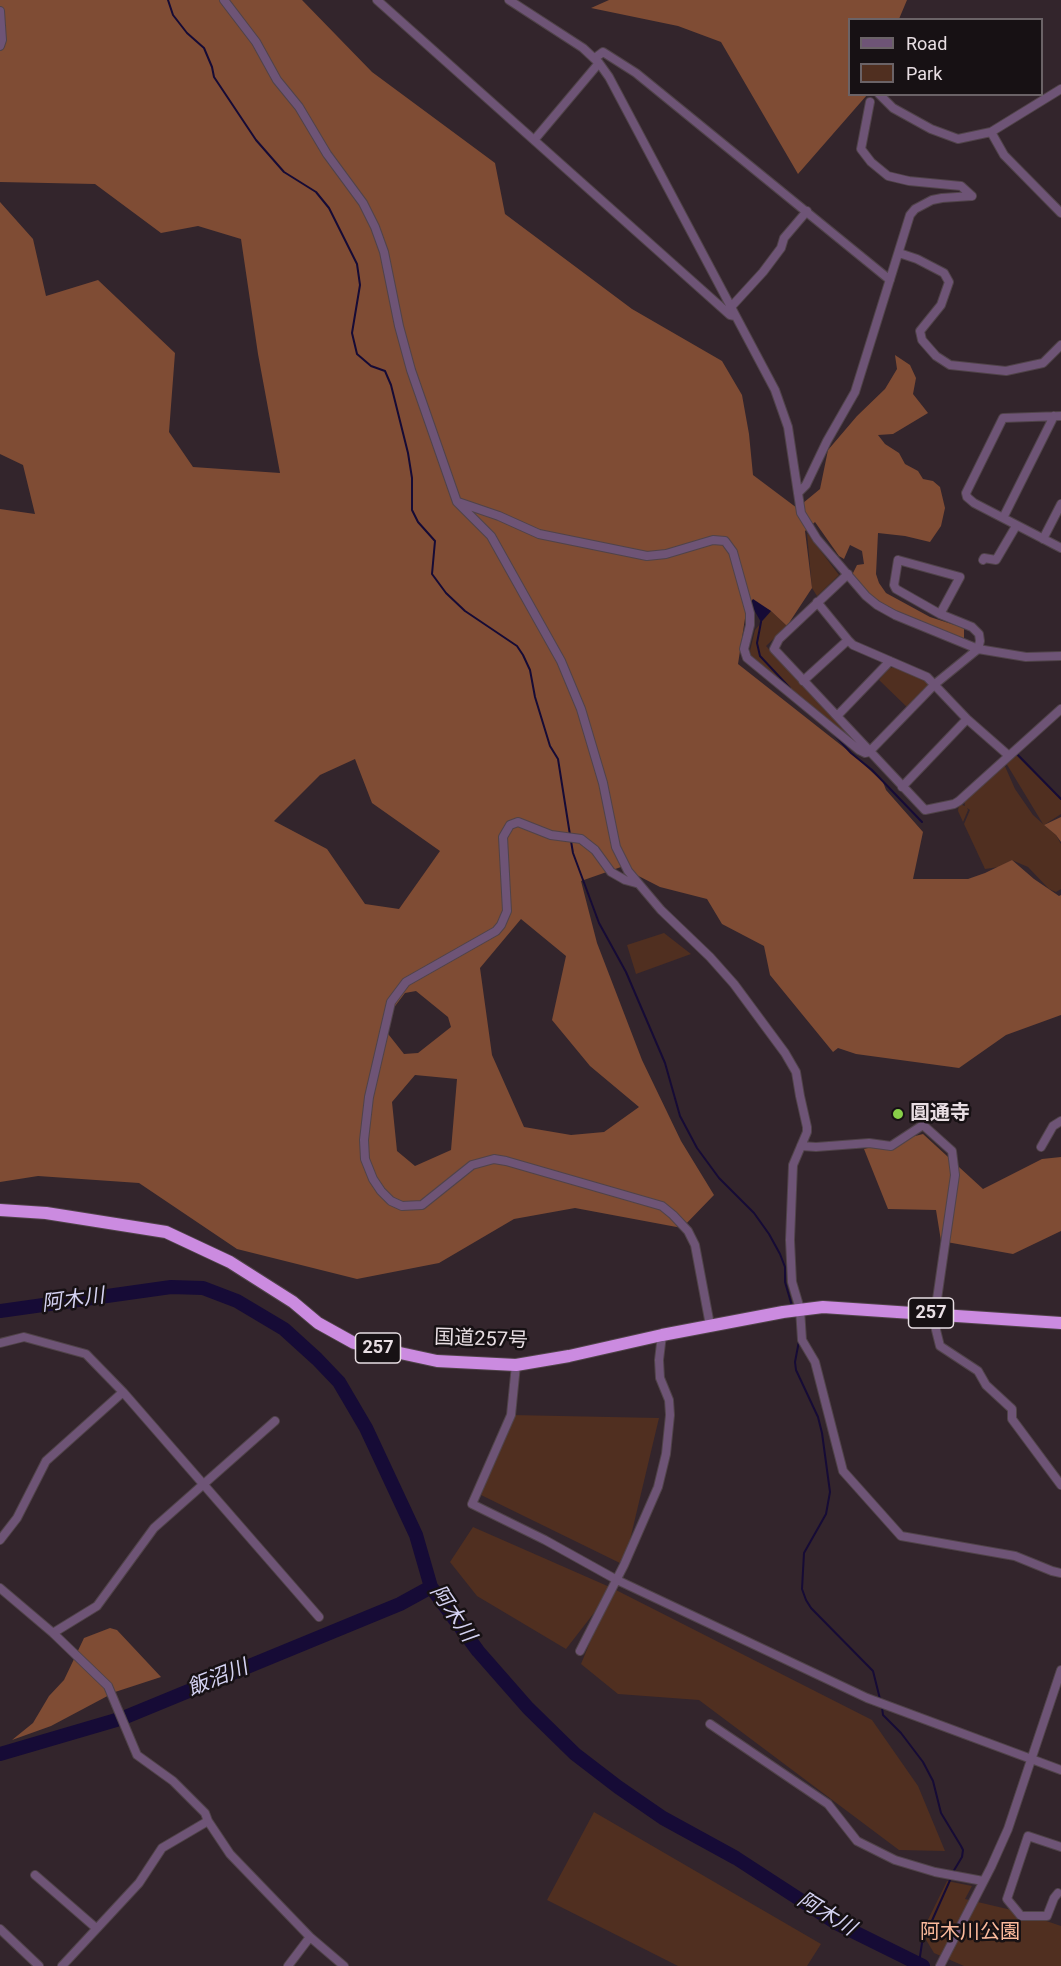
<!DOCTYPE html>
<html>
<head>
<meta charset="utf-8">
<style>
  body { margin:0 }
  #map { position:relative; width:1061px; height:1966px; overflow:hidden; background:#33252c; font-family:Roboto,sans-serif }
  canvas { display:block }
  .legend { position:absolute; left:848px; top:18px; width:195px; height:78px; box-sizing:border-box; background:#171114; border:2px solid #6b6367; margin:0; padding:8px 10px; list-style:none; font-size:18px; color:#e8dee3 }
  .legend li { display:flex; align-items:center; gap:12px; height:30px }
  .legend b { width:30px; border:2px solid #6b6367 }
</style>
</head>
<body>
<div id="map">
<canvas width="1061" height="1966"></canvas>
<ul class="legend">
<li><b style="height:8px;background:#6e5476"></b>Road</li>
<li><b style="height:16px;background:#502f20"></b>Park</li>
</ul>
</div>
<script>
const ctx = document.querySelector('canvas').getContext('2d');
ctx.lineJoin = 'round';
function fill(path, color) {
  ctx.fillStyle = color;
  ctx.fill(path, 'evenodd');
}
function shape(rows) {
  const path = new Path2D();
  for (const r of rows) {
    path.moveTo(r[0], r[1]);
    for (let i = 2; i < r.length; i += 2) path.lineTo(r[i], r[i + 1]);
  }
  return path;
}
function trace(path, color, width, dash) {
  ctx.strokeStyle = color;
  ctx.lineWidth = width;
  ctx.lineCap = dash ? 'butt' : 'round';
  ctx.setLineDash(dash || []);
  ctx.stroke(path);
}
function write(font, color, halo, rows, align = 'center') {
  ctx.font = font + ' Roboto,"Noto Sans JP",sans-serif';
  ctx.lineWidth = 5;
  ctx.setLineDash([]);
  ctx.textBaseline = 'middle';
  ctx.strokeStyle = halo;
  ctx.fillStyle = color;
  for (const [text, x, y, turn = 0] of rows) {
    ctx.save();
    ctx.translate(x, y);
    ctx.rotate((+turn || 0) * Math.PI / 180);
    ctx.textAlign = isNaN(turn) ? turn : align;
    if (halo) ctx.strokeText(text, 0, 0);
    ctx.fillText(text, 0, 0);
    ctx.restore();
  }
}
fill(shape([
  [807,533,839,575,817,596,812,588],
  [771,611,787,626,766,646,852,739,752,659,750,651,755,630],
  [895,667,929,682,928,688,909,709,879,680,889,668],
  [1015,754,1061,800,1061,814,1044,825,1056,835,1061,844,1061,889,1056,892,1049,889,1028,867,1014,861,1012,860,999,867,985,869,964,824,970,810,967,808,968,810,963,822,958,811,959,804,965,806,964,801,1004,764,1015,789,1033,815,1043,824,1006,763],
  [664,933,691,954,636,974,627,945],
  [511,1415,659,1418,624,1565,481,1495],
  [473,1527,612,1588,872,1720,918,1786,945,1851,899,1850,699,1700,618,1694,581,1664,611,1591,566,1649,477,1596,450,1562],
  [594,1812,821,1944,807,1966,678,1966,547,1900],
  [947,1881,972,1886,965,1899,1020,1912,1061,1926,1061,1966,964,1966,934,1953,925,1938,924,1928]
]), '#502f20');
fill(shape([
  [0,0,302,0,372,72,495,163,505,214,632,309,722,361,742,395,749,434,753,475,797,508,820,489,828,450,857,416,885,389,897,369,895,355,910,365,916,378,913,394,928,413,893,434,878,435,885,444,899,453,905,464,918,471,923,479,933,481,940,487,945,508,941,526,930,542,905,536,878,533,876,574,879,583,886,593,930,617,964,628,964,640,882,605,867,592,852,575,857,565,864,564,862,551,850,545,844,559,839,556,815,522,805,531,812,588,787,626,771,611,748,599,738,664,851,753,883,782,886,790,923,832,913,879,968,879,985,873,1012,860,1034,879,1059,896,1061,895,1061,1015,1006,1035,959,1068,856,1054,838,1048,833,1052,770,975,764,946,722,924,707,899,660,887,621,867,581,881,597,943,642,1060,681,1141,714,1195,682,1228,575,1208,514,1219,439,1263,357,1279,237,1249,139,1183,38,1176,0,1182,0,509,35,514,23,465,0,454,0,202,33,239,46,296,98,280,175,353,169,432,193,467,280,473,258,354,241,239,198,226,161,233,95,184,0,182],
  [355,759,372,803,440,851,399,909,365,904,327,849,274,821,320,775],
  [521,919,566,956,552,1020,590,1066,639,1107,604,1132,571,1135,524,1127,492,1055,480,968],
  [416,991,448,1017,451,1027,418,1053,404,1054,385,1030,386,1018,405,993],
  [415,1075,457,1079,451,1150,415,1166,397,1151,392,1102],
  [609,0,907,0,899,19,850,20,850,94,867,95,798,174,721,42,678,26,591,8],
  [1061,817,1061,842,1056,835,1044,825],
  [923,1134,983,1189,1042,1159,1061,1157,1061,1231,1013,1254,941,1241,936,1210,888,1209,864,1149],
  [110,1628,117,1630,161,1677,115,1692,51,1726,12,1740,33,1723,49,1696,64,1680,84,1638]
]), '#7f4c34');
fill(shape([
  [753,599,771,611,761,622,750,603]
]), '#160b36');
trace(shape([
  [168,0,173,15,187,33,204,48,212,67,214,77,256,140,284,172,316,192,329,208,357,264,360,285,352,333,357,354,371,366,385,371,391,385,408,453,412,478,412,510,418,522,435,541,432,574,446,593,465,611,517,646,523,655,530,670,535,697,550,746,558,759,570,835],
  [761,622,757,643,760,656,790,688],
  [833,733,851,753,872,770,922,822],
  [1016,753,1061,799],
  [571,841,573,853,599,923,626,972,665,1063,680,1116,697,1148,719,1178,754,1213,769,1234,780,1254,785,1267,785,1282,792,1306],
  [799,1341,795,1362,796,1370,818,1417,822,1433,830,1492,826,1514,804,1553,802,1589,806,1600,811,1608,873,1671,880,1699],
  [882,1707,883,1715,901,1733,923,1762,933,1781,941,1813,961,1846,963,1850,962,1857,953,1872],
  [919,1963,922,1943,951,1878]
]), '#160b36', 2);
trace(shape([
  [0,1311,171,1287,203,1288,237,1301,284,1329,317,1359,339,1382,366,1428,416,1535,431,1587,478,1651,528,1708,575,1754,618,1787,663,1818,736,1858,836,1923,923,1966],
  [0,1754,123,1718,400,1604,431,1587]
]), '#160b36', 14);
const minor = shape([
  [224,0,256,42,277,80,299,107,327,154,363,203,375,227,384,252,399,326,411,370,457,502,491,536,561,661,581,709,603,783,616,847,628,871,661,910,710,957,734,984,785,1053,796,1072,800,1096,807,1127,807,1132,793,1165,790,1240,792,1282,800,1309,802,1340,815,1362,843,1471,901,1536,1015,1556,1052,1571,1061,1573],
  [377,0,730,315,735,316],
  [509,0,583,48,599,63,609,77,775,390,788,427,801,513,817,539,866,596,877,605,895,615,978,649,1026,657,1061,656],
  [0,11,2,40,0,46],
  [595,58,603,52,636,73,890,280],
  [879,94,893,108,931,129,958,139,991,132,1061,89],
  [870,102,861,149,871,162,888,176,909,181,961,186,972,196],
  [991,132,1004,155,1061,213],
  [535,139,599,63],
  [899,253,917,259,944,273,949,282,941,305,920,331,922,340,936,356,950,365,1006,371,1043,363,1061,345],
  [731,307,763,272,781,248,784,238,807,211],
  [1061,416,1003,418,966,493,967,497,974,503,1061,548],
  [799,492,806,485,827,441,855,392,910,215,915,209,932,200,942,198,972,196],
  [458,502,499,516,539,534,647,556,666,554,713,540,725,541,733,552,750,613,750,625,744,649,747,658,859,750,865,753,869,752],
  [1003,518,1054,416],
  [1043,539,1061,504],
  [983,560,984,558,996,560,1016,526],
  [848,574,779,639,774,649,925,810,954,804,959,801,1061,709],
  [817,602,848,640,853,645,927,677,967,719,1008,755],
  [803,681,848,640],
  [837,716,890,661],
  [869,752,935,684,978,649,980,641,979,634,972,627,940,614,896,589,894,585,898,560,960,577,940,614],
  [902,787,967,719],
  [636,883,625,880,611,872,595,850,581,839,551,835,518,822,510,825,503,837,507,911,501,925,496,931,406,982,391,1002,369,1097,364,1140,365,1159,373,1179,381,1191,391,1201,402,1206,422,1205,472,1165,494,1159,506,1161,662,1206,673,1215,688,1231,695,1245,710,1325],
  [801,1146,816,1147,869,1143,891,1146,923,1125,952,1151,955,1175,935,1313,936,1330,940,1346,978,1371,986,1385,1012,1409,1012,1419,1061,1485],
  [1041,1147,1053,1126,1061,1121],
  [0,1343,24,1337,86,1354,123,1392,319,1617],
  [516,1365,511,1415,472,1504,545,1540,617,1580,867,1698,1061,1770],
  [0,1540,17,1518,46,1461,123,1392],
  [0,1588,53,1633,108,1686,137,1755,173,1781,205,1813,208,1821,230,1854,310,1937,344,1966],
  [53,1633,97,1606,154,1528,275,1421],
  [580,1651,624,1565,658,1487,666,1454,670,1415,669,1400,660,1378,659,1360,662,1335],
  [710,1724,828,1804,857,1841,895,1860,935,1872,983,1881],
  [35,1875,96,1928],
  [1058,1893,1054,1898,1047,1916,1021,1916,1007,1899,1028,1836,1061,1847],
  [0,1929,39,1966],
  [62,1966,139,1883,162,1848,208,1821],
  [288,1966,310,1937],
  [940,1966,991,1867,1008,1829,1061,1670]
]);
const highway = shape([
  [0,1210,46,1213,166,1232,230,1262,293,1302,318,1323,354,1343,437,1361,516,1365,569,1356,662,1335,783,1312,823,1307,1061,1323]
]);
trace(minor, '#504349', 10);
trace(highway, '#504349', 14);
trace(minor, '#6e5476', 8);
trace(highway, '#cb8be0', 12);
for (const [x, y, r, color] of [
  [898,1114,6,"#88cf49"]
]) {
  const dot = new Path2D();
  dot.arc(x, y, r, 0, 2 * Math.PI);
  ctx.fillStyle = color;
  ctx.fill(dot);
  trace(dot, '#171114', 2);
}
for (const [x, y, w] of [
  [931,1313,45],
  [378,1348,45]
]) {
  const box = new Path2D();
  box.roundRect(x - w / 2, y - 15, w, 30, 4.5);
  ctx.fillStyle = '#171114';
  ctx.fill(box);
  trace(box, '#e8dee3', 1.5);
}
write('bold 18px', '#e8dee3', null, [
  ["257",931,1313],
  ["257",378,1348]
]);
write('bold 20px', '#e8dee3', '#171114', [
  ["圓通寺",910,1114]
], 'left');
write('20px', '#e8dee3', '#171114', [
  ["国道257号",481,1340,2]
]);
write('20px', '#fcba9c', '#171114', [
  ["阿木川公園",970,1933]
]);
write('italic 21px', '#d4d2f2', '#171114', [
  ["阿木川",73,1301,-8],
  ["阿木川",452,1614,56],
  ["飯沼川",218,1679,-22],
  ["阿木川",826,1915,31]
]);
</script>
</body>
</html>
